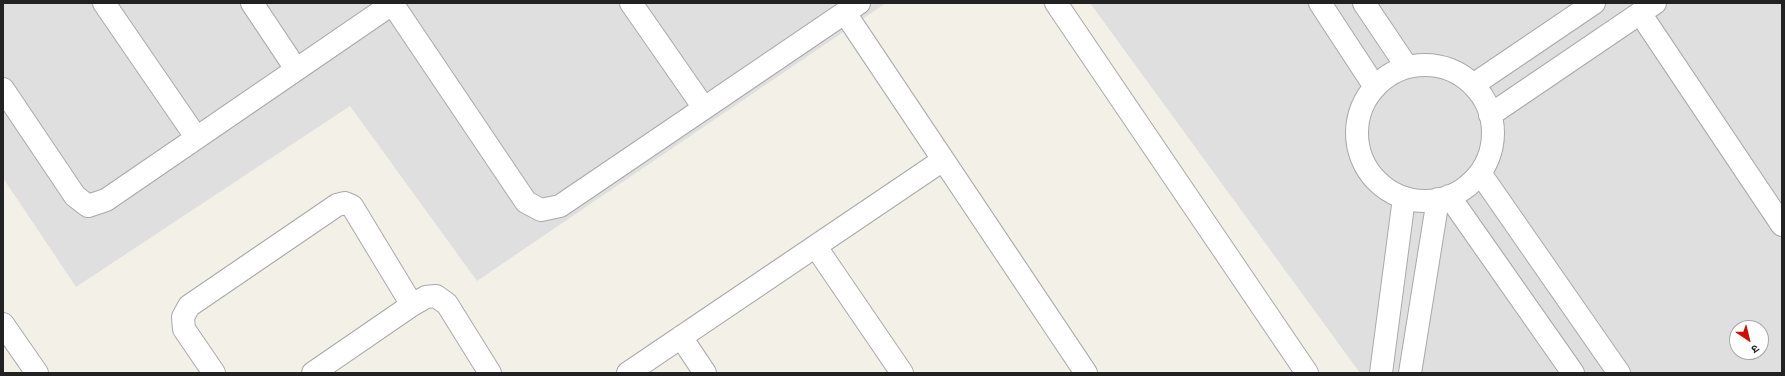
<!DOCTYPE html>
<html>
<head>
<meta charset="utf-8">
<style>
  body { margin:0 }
  #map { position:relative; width:1785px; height:376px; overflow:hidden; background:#f3f0e8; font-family:"IBM Plex Sans","Noto Sans Devanagari",sans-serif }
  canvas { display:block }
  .frame { position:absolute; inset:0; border:4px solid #222; pointer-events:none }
  .north { position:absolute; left:1729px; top:320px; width:40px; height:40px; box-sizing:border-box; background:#fff; border:1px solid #a7a7a7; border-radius:50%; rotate:145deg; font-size:11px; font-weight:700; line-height:16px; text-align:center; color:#222 }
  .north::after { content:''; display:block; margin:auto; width:14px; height:18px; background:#d40900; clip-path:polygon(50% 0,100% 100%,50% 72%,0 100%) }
</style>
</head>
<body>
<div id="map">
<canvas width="1785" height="376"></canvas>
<div class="frame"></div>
<div class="north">उ</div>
</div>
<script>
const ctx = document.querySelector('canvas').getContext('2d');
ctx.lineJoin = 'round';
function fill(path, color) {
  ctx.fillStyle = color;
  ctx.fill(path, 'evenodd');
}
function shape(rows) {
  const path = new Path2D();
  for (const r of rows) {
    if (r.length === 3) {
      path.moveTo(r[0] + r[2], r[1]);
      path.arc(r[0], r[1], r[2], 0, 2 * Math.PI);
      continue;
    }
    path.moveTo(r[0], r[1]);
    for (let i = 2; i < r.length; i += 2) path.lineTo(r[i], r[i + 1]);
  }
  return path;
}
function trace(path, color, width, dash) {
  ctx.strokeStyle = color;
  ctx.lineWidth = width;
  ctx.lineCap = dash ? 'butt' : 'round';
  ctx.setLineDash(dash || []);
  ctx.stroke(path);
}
fill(shape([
  [3,3,886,3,477,281,350,106,76,287,3,178],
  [1090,3,1782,3,1782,373,1360,373],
  [1737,328,1761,328,1761,352,1737,352]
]), '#e0dfdf');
const street = shape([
  [104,3,196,137],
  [252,3,296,69],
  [392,3,526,202,541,210,560,206,859,3],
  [631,3,704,108],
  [1056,3,1307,373],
  [1320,3,1375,87],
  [1364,3,1407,67],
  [845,13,1086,373],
  [1640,13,1782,225],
  [1425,133,68],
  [1473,85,1594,3],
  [3,89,75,196,88,206,106,200,392,4],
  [1490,115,1655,3],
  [1480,173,1619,373],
  [1449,196,1573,373],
  [816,247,902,373],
  [3,324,37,373],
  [681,337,705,373],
  [214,373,184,329,183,317,189,306,337,205,345,203,352,206,412,305],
  [313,373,412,305,426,297,436,296,447,304,490,373],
  [628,373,943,160],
  [1381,373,1404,198],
  [1410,373,1438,199]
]);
trace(street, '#a9a9a9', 24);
trace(street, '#fff', 22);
</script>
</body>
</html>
